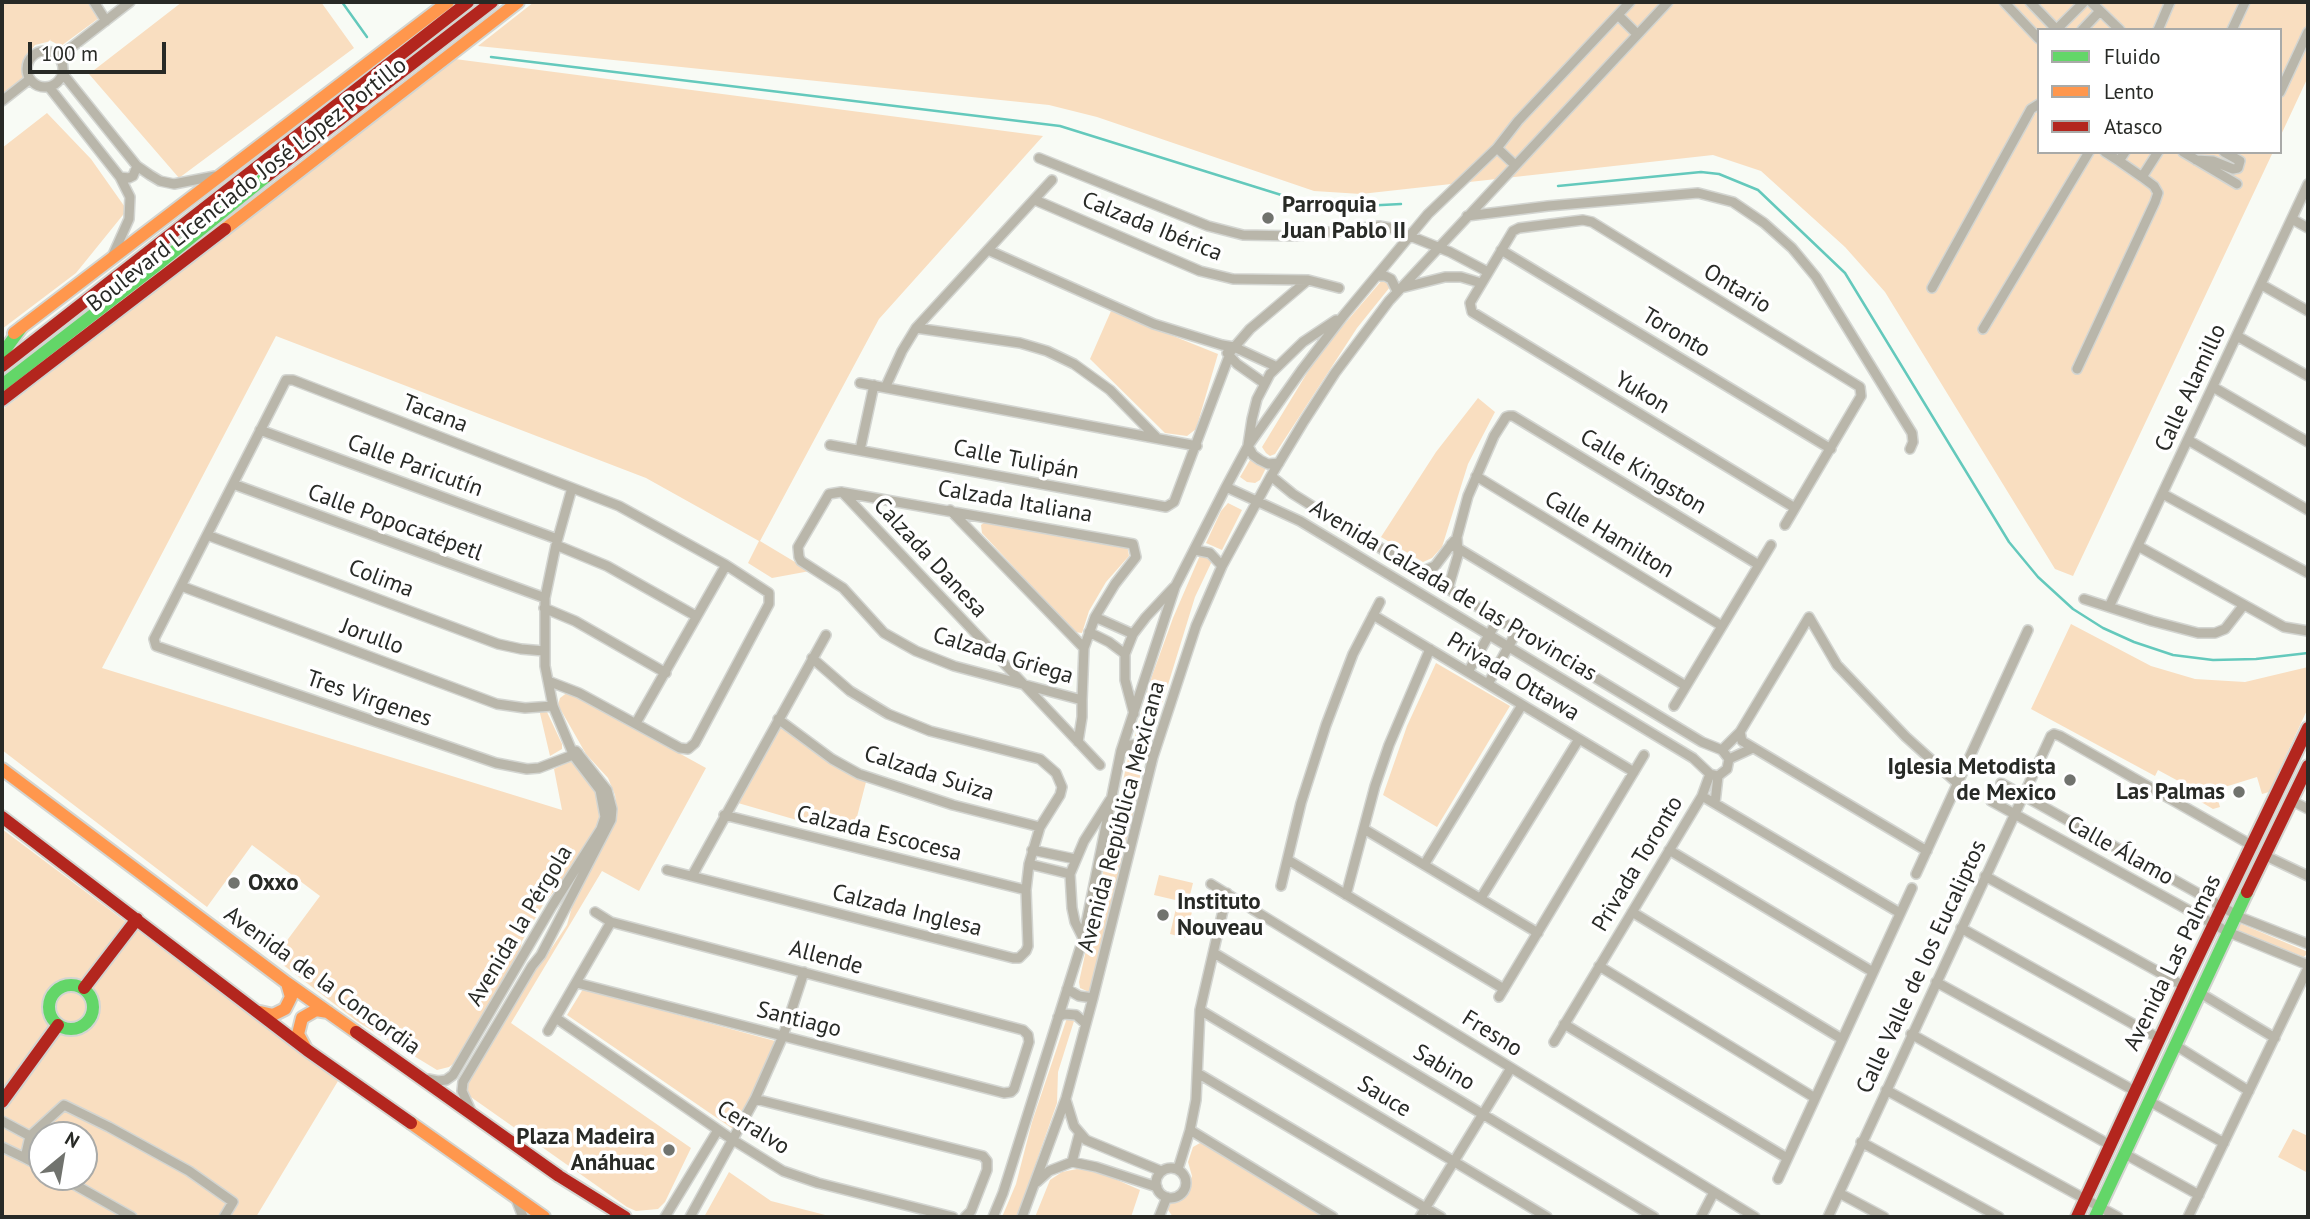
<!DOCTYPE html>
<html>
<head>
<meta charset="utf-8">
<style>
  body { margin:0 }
  #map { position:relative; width:2310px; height:1219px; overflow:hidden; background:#f8fbf5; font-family:"PT Sans",sans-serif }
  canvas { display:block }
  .frame { position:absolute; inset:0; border:4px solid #282a26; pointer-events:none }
  .legend { position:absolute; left:2037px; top:28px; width:245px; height:126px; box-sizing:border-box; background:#fff; border:2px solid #a9aaa8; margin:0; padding:9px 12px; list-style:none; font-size:21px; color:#282a26 }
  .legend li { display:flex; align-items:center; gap:14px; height:35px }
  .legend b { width:35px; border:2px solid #a9aaa8 }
  .north { position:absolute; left:28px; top:1121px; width:70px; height:70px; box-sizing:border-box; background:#fff; border:2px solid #a9aaa8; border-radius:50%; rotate:30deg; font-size:19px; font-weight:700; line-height:28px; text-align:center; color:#282a26 }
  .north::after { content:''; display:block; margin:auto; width:24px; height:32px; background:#71736e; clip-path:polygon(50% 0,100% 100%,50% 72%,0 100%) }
  .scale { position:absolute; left:28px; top:42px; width:138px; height:32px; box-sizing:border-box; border:4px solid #282a26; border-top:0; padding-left:9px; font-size:21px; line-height:24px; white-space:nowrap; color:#282a26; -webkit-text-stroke:5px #fff; paint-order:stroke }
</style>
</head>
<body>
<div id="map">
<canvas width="2310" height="1219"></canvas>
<div class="frame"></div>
<ul class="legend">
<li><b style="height:9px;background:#63d668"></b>Fluido</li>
<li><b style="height:9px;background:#ff974d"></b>Lento</li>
<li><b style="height:9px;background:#b3261e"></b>Atasco</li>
</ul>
<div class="north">N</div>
<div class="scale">100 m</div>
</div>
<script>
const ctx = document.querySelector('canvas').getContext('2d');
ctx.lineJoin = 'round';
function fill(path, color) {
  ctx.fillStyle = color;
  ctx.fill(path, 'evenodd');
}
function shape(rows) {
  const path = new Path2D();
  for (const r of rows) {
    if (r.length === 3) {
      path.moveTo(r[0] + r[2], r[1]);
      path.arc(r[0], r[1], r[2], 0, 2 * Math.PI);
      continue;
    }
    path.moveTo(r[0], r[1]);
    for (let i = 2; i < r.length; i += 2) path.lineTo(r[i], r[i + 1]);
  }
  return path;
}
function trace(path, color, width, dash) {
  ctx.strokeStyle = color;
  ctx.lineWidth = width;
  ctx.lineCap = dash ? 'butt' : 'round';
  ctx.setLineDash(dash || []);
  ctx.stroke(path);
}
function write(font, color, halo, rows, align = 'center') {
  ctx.font = font + ' "PT Sans",sans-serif';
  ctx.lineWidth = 7;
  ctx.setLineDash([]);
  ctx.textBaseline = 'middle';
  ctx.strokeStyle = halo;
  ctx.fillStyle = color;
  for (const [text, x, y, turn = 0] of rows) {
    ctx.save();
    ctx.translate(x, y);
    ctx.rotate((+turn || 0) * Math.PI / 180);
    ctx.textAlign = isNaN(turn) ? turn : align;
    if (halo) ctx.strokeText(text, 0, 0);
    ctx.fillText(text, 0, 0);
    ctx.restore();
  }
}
fill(shape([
  [4,2,88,2,99,18,61,46,51,41,35,45,25,58,24,67,27,76,2,94,2,3],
  [182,2,321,2,354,48,179,178,89,74],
  [534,2,2308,2,2308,77,2280,137,2280,30,2039,30,2039,152,2273,152,2073,576,2055,569,1885,292,1845,247,1761,171,1713,155,1361,194,1314,191,1097,117,1049,105,478,46],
  [455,59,1043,136,879,319,760,541,810,571,772,578,748,563,759,541,646,478,276,336,102,668,562,810,554,769,570,761,574,764,597,793,601,815,598,825,564,880,544,903,522,941,518,960,458,1060,449,1067,437,1070,358,1022,274,958,320,896,252,845,207,907,2,750,2,410],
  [47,113,91,159,127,210,76,273,2,329,2,148],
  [1383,279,1389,282,1390,287,1357,328,1275,454,1270,456,1266,453,1262,447,1318,355],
  [1111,311,1218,354,1196,429,1187,436,1165,433,1090,359],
  [1478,398,1495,412,1468,464,1442,547,1432,558,1423,562,1381,537,1436,452],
  [1253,455,1268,464,1260,480,1255,483,1247,482,1240,477],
  [1228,503,1242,510,1222,550,1206,543,1221,511],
  [985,522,1127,545,1129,556,1106,582,1089,611,1082,633,1074,632,982,533,981,525],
  [1201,553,1213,559,1195,597,1151,740,1148,740,1141,735,1135,736,1152,676,1173,618],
  [2071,624,2151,666,2195,679,2245,682,2308,667,2308,708,2269,792,2262,794,2257,777,2215,790,2220,807,2213,809,2191,796,2193,789,2158,770,2155,776,2031,709],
  [1436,663,1510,706,1437,827,1383,795,1407,726],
  [568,692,706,768,639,891,602,871,511,1023,691,1148,665,1202,658,1209,636,1211,627,1207,468,1095,467,1076,537,963,549,952,567,925,576,893,615,823,617,810,615,795,608,778,586,754,558,705,560,698],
  [539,709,547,712,562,744,562,749,550,756],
  [781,727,837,768,866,782,852,836,738,803],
  [1133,746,1143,750,1144,753,1134,811,1125,860,1092,990,1089,992,1080,988,1079,982,1130,749],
  [2,829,338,1081,256,1217,2,1217],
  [42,1135,84,1135,84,1177,42,1177],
  [1159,875,1193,883,1188,903,1154,895],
  [1176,908,1192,912,1185,938,1170,934],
  [2239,923,2308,952,2304,957,2235,930],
  [583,989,775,1041,755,1090,733,1129,567,1015],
  [1067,1018,1074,1021,1058,1072,1057,1103,1017,1217,1002,1217,1016,1184,1032,1122],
  [2293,1129,2308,1136,2308,1173,2278,1157],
  [1200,1143,1207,1145,1327,1217,1173,1217,1166,1207,1184,1196,1192,1176,1188,1162,1193,1147],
  [1077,1169,1099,1172,1140,1190,1131,1217,1035,1217,1050,1180,1062,1172],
  [729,1172,771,1201,833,1217,704,1217]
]), '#f9dec0');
trace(shape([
  [342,2,367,37],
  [491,57,1060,126,1323,208,1401,204],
  [1558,186,1701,172,1719,174,1758,190,1845,273,2009,542,2038,577,2073,609,2103,628,2134,642,2173,655,2213,660,2256,659,2308,653]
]), '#64c9bc', 2.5);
const street = shape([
  [94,2,106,21],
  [2004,2,2039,39],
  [2030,2,2057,30],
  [2091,2,2120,30],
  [1618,15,1637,34],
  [2056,30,2084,2],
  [2082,30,2100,11],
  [2158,30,2170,2],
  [2232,30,2245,2],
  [45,69,18],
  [59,57,130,2],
  [63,74,137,166,150,175,160,181,174,184,215,176],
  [49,87,120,177,130,197,129,219,112,257],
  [2280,92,2308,32],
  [2,101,30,79],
  [1497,148,1515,165],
  [2105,152,2119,161,2125,152],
  [2183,152,2237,184],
  [1039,158,1208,226,1243,235,1296,236,1379,226,1390,228,1450,252,1488,272],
  [2196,160,2213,161,2233,169,2238,168,2240,161,2224,152],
  [2119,161,2142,177],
  [120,177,129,178,133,176,137,166],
  [1035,200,1200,271,1233,279,1308,280,1339,288],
  [1467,216,1548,206,1698,193,1733,202,1764,223,1792,248,1816,277,1912,433,1913,442,1910,449],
  [2292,219,2308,228],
  [1501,250,1831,449],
  [990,251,1154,324,1222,345,1234,347,1275,366],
  [1377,276,1385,276,1391,279,1397,291],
  [2262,285,2308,311],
  [1401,288,1445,277,1461,277,1481,283],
  [1932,288,2031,109,2039,104],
  [916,328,1020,343,1047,351,1074,364,1110,390,1156,437],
  [1983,329,2089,152],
  [2237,336,2308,376],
  [1227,353,1237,364,1264,383],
  [2077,369,2155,202,2158,193,2154,186,2142,177,2158,152],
  [860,383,1197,446],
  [886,386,902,351,916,328,1052,180],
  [2213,387,2308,442],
  [260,430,557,539],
  [2188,440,2308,510],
  [830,445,1166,507,1174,502,1231,351,1250,329,1308,280],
  [1248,445,1252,419,1257,399,1270,374,1303,342,1336,320],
  [1248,446,1253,455,1260,460,1268,464,1279,463],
  [860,450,874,385],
  [1476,476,1722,626],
  [233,484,545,598],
  [1226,487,1300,521,1693,758,1710,774,1718,776,1727,769,1729,759,1722,750,1702,742,1352,531,1293,494,1271,476],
  [842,492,1100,765],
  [2163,494,2308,573],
  [950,510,1084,648],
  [1785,525,1861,396,1860,387,1592,222,1583,220,1519,228,1513,231,1470,303,1472,312,1795,508],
  [207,535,498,644,521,649,544,651],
  [1451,544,1686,686],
  [556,545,607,566,696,616],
  [2138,546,2284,627,2308,631],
  [1195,550,1210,553,1222,566],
  [1421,572,1435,566,1454,541],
  [181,586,497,704,525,708,553,706],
  [1448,589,1458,555,1457,537,1468,496,1494,436,1506,417,1509,416,1513,416,1759,565],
  [2084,599,2152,621,2198,633,2215,633,2225,629,2243,606],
  [2109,607,2308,184],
  [544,608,575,621,666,673],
  [1373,615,1634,772],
  [1095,617,1133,634],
  [1089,632,1109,642,1125,654],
  [1468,672,1498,619],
  [548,681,579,693,680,748,688,749,695,743,769,604,769,593,726,565,619,506,293,380,286,380,154,639,156,646,496,763,527,769,539,768,578,753],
  [1488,684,1517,631],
  [1674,706,1771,545],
  [1134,714,1125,680,1125,654,1133,634,1146,617,1174,587],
  [778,719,832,759,859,774,953,805,1040,827],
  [636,723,726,565],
  [1078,742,1082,717,1082,700,1084,648,1095,617,1115,584,1136,557,1133,544,841,492,829,494,798,547,799,557,801,561,843,588,884,633,916,651,954,666,1082,700],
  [1722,750,1740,732],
  [1121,751,1130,745,1139,744,1146,748,1153,757],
  [1729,759,1753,748],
  [2001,783,2242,918,2308,944],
  [1702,796,1900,913],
  [1991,801,2228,932,2308,965],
  [2292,801,2308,809],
  [1715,803,1718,776],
  [724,815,1026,890],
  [1364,829,1538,933],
  [1032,850,1075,859],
  [1669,850,1873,972],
  [1927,851,1742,741,1740,732,1809,617,1837,665,1906,737,1956,782],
  [2266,856,2308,876],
  [1288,860,1504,989],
  [1029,864,1070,874],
  [1424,865,1522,705],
  [667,870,1013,958,1019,958,1026,951,1028,946,1026,890,1029,864,1040,827,1060,795,1062,787,1056,773,1040,759,930,731,888,714,850,691,812,658],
  [1916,874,2028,630],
  [692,876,826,635],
  [1985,876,2184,986],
  [1211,884,1755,1217],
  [1281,886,1301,803,1326,725,1353,654,1380,602],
  [1346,895,1375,786,1389,745,1430,649],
  [1481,898,1579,739],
  [1632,912,1842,1039],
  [1961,928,2160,1039],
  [1083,938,1075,922,1072,908,1070,874,1084,841,1110,800],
  [1214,953,1654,1217],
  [1599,966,1815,1098],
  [1936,982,2135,1091],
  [577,983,1004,1093,1011,1092,1014,1089,1029,1042,1028,1035,1023,1030,611,922,595,912],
  [1067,989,1079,996,1093,998],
  [2200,993,2275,1038],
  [1499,997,1644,755],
  [1200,1010,1547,1217],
  [1058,1017,1064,1014,1076,1015,1086,1024],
  [556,1018,733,1140,783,1171,818,1183,953,1217],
  [1564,1024,1787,1158],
  [548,1031,611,922],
  [1911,1034,2110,1145],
  [1554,1042,1702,796,1710,774],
  [2175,1045,2249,1091],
  [1199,1074,1441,1217],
  [428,1079,438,1081,446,1080,453,1075,552,906,601,829,605,817,600,790,574,756,553,706,545,666,545,598,556,545,572,488],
  [1886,1090,2118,1217],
  [755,1099,983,1156,987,1161,987,1170,971,1211,965,1217],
  [1066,1100,1074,1126,1086,1140,1161,1171],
  [2149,1101,2224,1143],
  [471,1111,462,1091,463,1082,532,966,541,955,611,820,612,809,607,790,576,751],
  [2,1121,30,1136,25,1158,2,1147],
  [1190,1130,1333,1217],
  [30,1136,64,1105,109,1127,189,1171,233,1202,224,1217],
  [1861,1142,1999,1217],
  [2125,1154,2199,1195],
  [25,1158,42,1167],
  [1072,1162,1079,1135],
  [1171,1183,15],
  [1178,1169,1190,1130,1196,1100,1200,1010,1227,893],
  [61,1177,132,1217],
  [1778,1179,1912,888],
  [1037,1182,1049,1171,1072,1162,1096,1167,1157,1187],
  [1839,1193,1884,1217],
  [516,1199,523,1217],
  [665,1217,718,1130],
  [690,1217,755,1099,783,1036,804,972],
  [993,1217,1003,1193,1083,939,1121,751,1175,587,1226,487,1248,446,1301,371,1344,315,1428,214,1497,148,1518,121,1630,2],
  [1022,1217,1066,1098,1093,998,1153,757,1196,626,1222,566,1271,476,1304,421,1335,373,1389,301,1668,2],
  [1159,1217,1167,1197],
  [1420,1217,1511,1068],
  [1701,1217,1714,1192],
  [1828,1217,2051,736,2054,734,2060,736,2253,846],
  [2188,1217,2308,968]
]);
const fast = shape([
  [2,354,21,328],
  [2,385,156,266,267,176],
  [71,1007,22],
  [2095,1217,2247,892]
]);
const slow = shape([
  [225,229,518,2],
  [14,333,448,2],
  [2,769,287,983,356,1032],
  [260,1012,273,1015,285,1009,291,997,287,983],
  [305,1047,298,1034,302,1018,316,1010,328,1012],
  [411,1123,544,1217]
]);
const jam = shape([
  [267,176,492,2],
  [2,366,468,2],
  [2,400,225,229],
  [2,817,307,1050,411,1123],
  [2247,892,2308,766],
  [84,988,137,919],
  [356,1032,559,1176,625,1217],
  [2,1102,58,1025],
  [2077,1217,2184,986,2308,728]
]);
trace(street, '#d3d5d1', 12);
trace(fast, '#d3d5d1', 16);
trace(slow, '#d3d5d1', 16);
trace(jam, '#d3d5d1', 16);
trace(street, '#b9b6aa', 9);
trace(fast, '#63d668', 12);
trace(slow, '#ff974d', 12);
trace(jam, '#b3261e', 12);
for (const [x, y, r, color] of [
  [1268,218,7,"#71736e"],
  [2070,780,7,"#71736e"],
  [2239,792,7,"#71736e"],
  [234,883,7,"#71736e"],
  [1163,915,7,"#71736e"],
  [669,1150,7,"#71736e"]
]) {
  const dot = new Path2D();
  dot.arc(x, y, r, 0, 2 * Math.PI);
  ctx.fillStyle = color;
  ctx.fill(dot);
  trace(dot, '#fff', 2.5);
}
write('23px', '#282a26', '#fff', [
  ["Boulevard Licenciado José López Portillo",247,185,-38],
  ["Calzada Ibérica",1152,227,22],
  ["Ontario",1737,289,31],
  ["Toronto",1676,333,31],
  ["Calle Alamillo",2191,388,-65],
  ["Yukon",1642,393,31],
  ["Tacana",435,414,21],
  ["Calle Tulipán",1016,460,11],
  ["Calle Paricutín",415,466,20],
  ["Calle Kingston",1643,472,31],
  ["Calzada Italiana",1015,502,10],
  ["Calle Popocatépetl",395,523,20],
  ["Calle Hamilton",1609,535,31],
  ["Calzada Danesa",930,558,47],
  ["Colima",381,579,21],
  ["Avenida Calzada de las Provincias",1453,591,31],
  ["Jorullo",372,637,20],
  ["Calzada Griega",1003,656,17],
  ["Privada Ottawa",1513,677,31],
  ["Tres Virgenes",369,699,19],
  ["Calzada Suiza",929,774,18],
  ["Avenida República Mexicana",1122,817,-75],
  ["Calzada Escocesa",879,834,14],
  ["Calle Álamo",2120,851,29],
  ["Privada Toronto",1638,864,-59],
  ["Calzada Inglesa",907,911,14],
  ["Avenida la Pérgola",520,926,-59],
  ["Allende",826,958,15],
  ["Avenida Las Palmas",2173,963,-64],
  ["Calle Valle de los Eucaliptos",1922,967,-65],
  ["Avenida de la Concordia",322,981,36],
  ["Santiago",799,1020,14],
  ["Fresno",1492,1034,32],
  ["Sabino",1444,1068,31],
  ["Sauce",1384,1097,31],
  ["Cerralvo",753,1128,32]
]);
write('bold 23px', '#282a26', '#fff', [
  ["Parroquia",1282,205],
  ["Juan Pablo II",1282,231],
  ["Iglesia Metodista",2056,767,"right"],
  ["de Mexico",2056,793,"right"],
  ["Las Palmas",2225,792,"right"],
  ["Oxxo",248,883],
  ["Instituto",1177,902],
  ["Nouveau",1177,928],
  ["Plaza Madeira",655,1137,"right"],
  ["Anáhuac",655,1163,"right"]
], 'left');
</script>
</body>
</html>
